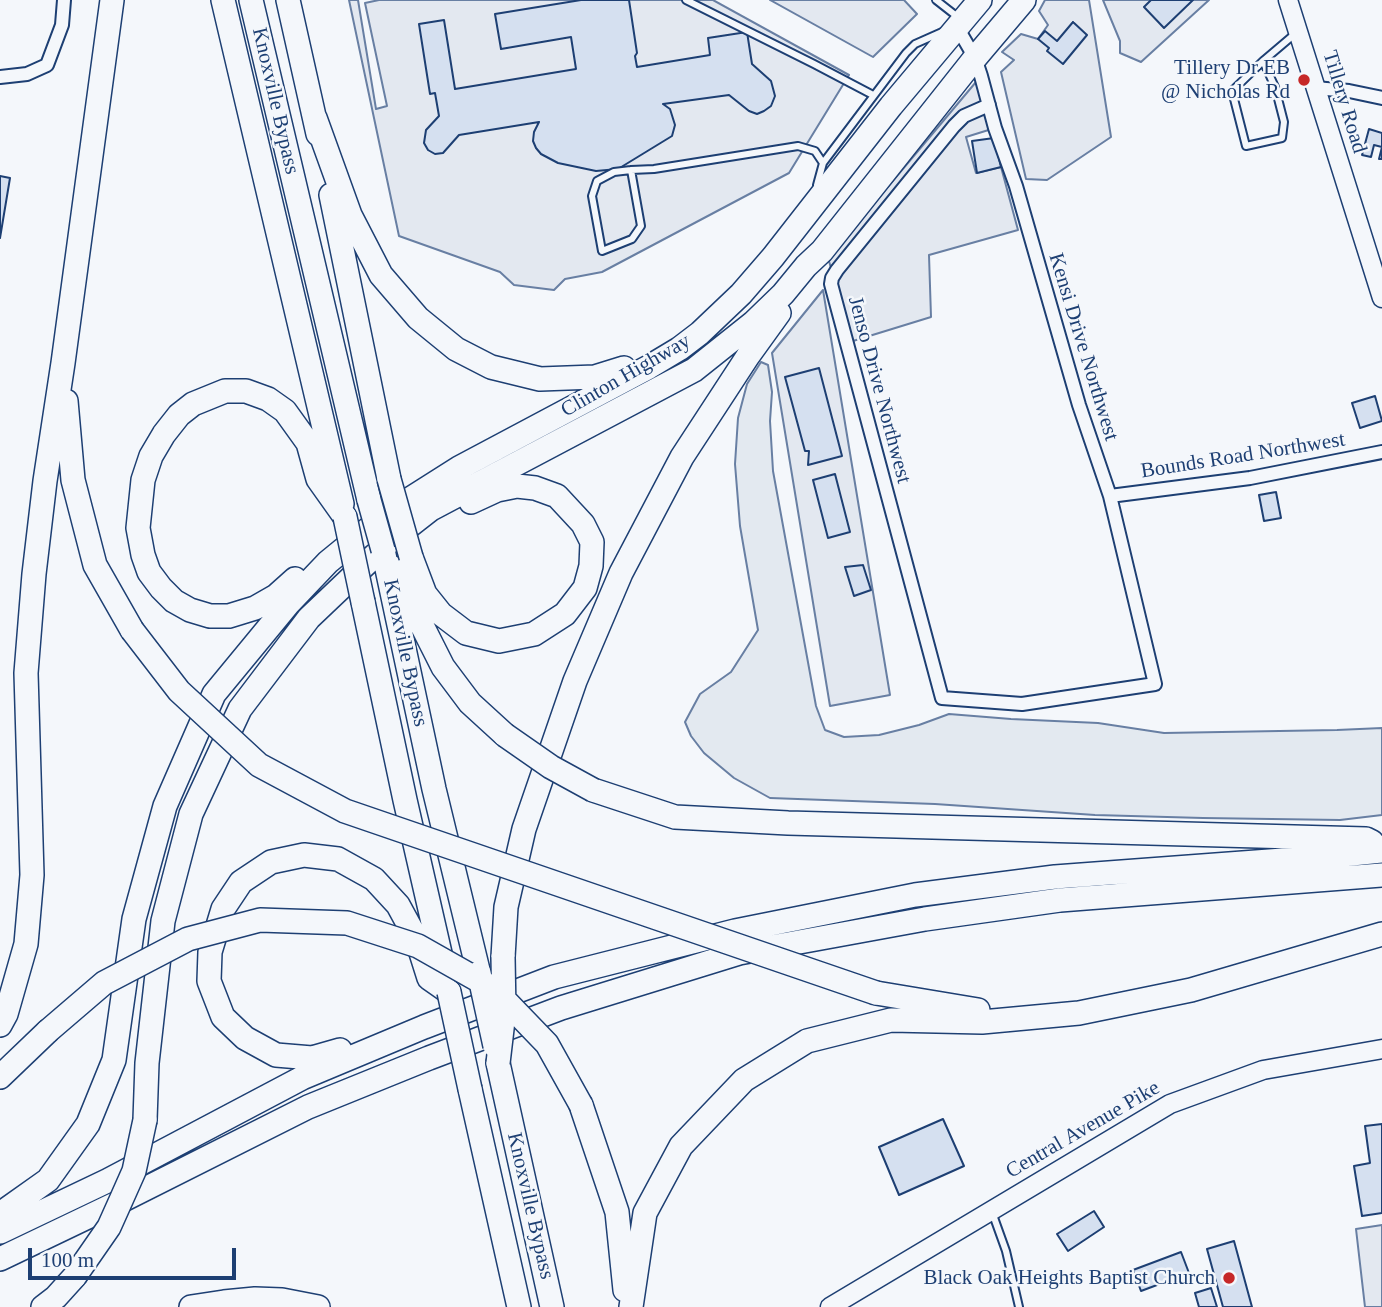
<!DOCTYPE html>
<html>
<head>
<meta charset="utf-8">
<style>
  body { margin:0 }
  #map { position:relative; width:1382px; height:1307px; overflow:hidden; background:#f4f7fb; font-family:"Times New Roman",serif }
  canvas { display:block }
  .scale { position:absolute; left:28px; top:1248px; width:208px; height:32px; box-sizing:border-box; border:4px solid #1d3f73; border-top:0; padding-left:9px; font-size:21px; line-height:24px; white-space:nowrap; color:#1d3f73; -webkit-text-stroke:5px #f4f7fb; paint-order:stroke }
</style>
</head>
<body>
<div id="map">
<canvas width="1382" height="1307"></canvas>
<div class="scale">100 m</div>
</div>
<script>
const ctx = document.querySelector('canvas').getContext('2d');
ctx.lineJoin = 'round';
function fill(path, color) {
  ctx.fillStyle = color;
  ctx.fill(path, 'evenodd');
}
function shape(rows) {
  const path = new Path2D();
  for (const r of rows) {
    path.moveTo(r[0], r[1]);
    for (let i = 2; i < r.length; i += 2) path.lineTo(r[i], r[i + 1]);
  }
  return path;
}
function trace(path, color, width, dash) {
  ctx.strokeStyle = color;
  ctx.lineWidth = width;
  ctx.lineCap = dash ? 'butt' : 'round';
  ctx.setLineDash(dash || []);
  ctx.stroke(path);
}
function write(font, color, halo, rows, align = 'center') {
  ctx.font = font + ' "Times New Roman",serif';
  ctx.lineWidth = 5;
  ctx.setLineDash([]);
  ctx.textBaseline = 'middle';
  ctx.strokeStyle = halo;
  ctx.fillStyle = color;
  for (const [text, x, y, turn = 0] of rows) {
    ctx.save();
    ctx.translate(x, y);
    ctx.rotate((+turn || 0) * Math.PI / 180);
    ctx.textAlign = isNaN(turn) ? turn : align;
    if (halo) ctx.strokeText(text, 0, 0);
    ctx.fillText(text, 0, 0);
    ctx.restore();
  }
}
const green = shape([
  [761,362,768,365,772,392,770,421,773,471,816,706,825,730,844,737,879,735,919,725,949,714,1011,719,1098,723,1164,733,1337,730,1382,728,1382,815,1340,820,1203,818,1095,815,935,804,770,798,734,778,704,753,691,736,685,722,700,694,731,672,758,630,740,526,735,464,738,418,747,384,761,362]
]);
fill(green, '#e3e9f0');
trace(green, '#687fa3', 2);
const parking = shape([
  [349,0,358,0,376,109,387,106,365,3,379,0,713,0,849,75,789,173,602,272,565,279,554,290,514,285,500,272,399,236,349,0],
  [770,0,904,0,917,14,873,57,770,0],
  [1045,0,1089,0,1111,137,1047,180,1026,179,1001,72,1014,60,1002,52,1021,34,1038,39,1048,25,1039,11,1045,0],
  [1103,0,1209,0,1141,62,1120,53,1120,41,1103,0],
  [981,76,995,128,966,137,976,173,1001,167,1018,230,929,255,931,317,853,341,828,258,981,76],
  [823,290,890,695,830,706,772,353,823,290],
  [1382,1225,1382,1307,1365,1307,1356,1229,1382,1225]
]);
fill(parking, '#e3e8f0');
trace(parking, '#687fa3', 2);
const building = shape([
  [581,0,629,0,637,53,635,56,637,67,710,55,708,38,747,32,752,64,771,81,775,96,771,106,764,111,757,114,749,111,729,95,663,104,670,109,675,125,672,136,618,169,596,171,558,163,541,154,536,148,533,141,534,132,539,122,459,135,443,153,435,154,428,150,424,143,426,130,439,116,435,93,430,94,419,24,444,20,455,89,576,69,571,37,501,49,495,14,581,0],
  [1151,0,1193,0,1164,28,1144,7,1151,0],
  [1073,22,1087,35,1063,64,1047,51,1049,48,1038,39,1045,31,1057,41,1073,22],
  [1369,129,1382,133,1382,159,1379,159,1382,147,1374,145,1371,157,1362,155,1369,129],
  [994,138,1001,167,977,173,972,141,994,138],
  [0,176,10,178,0,238,0,176],
  [819,368,842,456,808,465,809,451,805,451,785,377,819,368],
  [1375,396,1382,421,1360,428,1352,403,1375,396],
  [835,474,850,532,828,538,813,480,835,474],
  [1276,492,1281,518,1264,521,1259,495,1276,492],
  [863,565,871,590,854,596,845,567,863,565],
  [943,1119,964,1166,899,1195,879,1147,943,1119],
  [1382,1124,1382,1213,1362,1216,1354,1166,1370,1163,1365,1126,1382,1124],
  [1094,1211,1104,1227,1068,1251,1057,1234,1094,1211],
  [1234,1241,1252,1307,1223,1307,1207,1249,1234,1241],
  [1181,1252,1189,1273,1141,1291,1133,1270,1181,1252],
  [1211,1288,1217,1307,1199,1307,1195,1293,1211,1288]
]);
fill(building, '#d5e0f0');
trace(building, '#1d3f73', 2);
const lane = shape([
  [686,0,814,64,873,95],
  [936,0,959,18],
  [1263,61,1232,91,1246,146,1282,138,1284,122,1275,87,1263,61,1296,33],
  [631,170,641,226,632,239,602,251,592,196,597,181,614,172,631,170,654,169,798,146,815,151,823,163],
  [817,185,823,163,906,53,915,44,942,32],
  [992,1212,1006,1251,1019,1307]
]);
const street = shape([
  [957,27,975,58,981,76,995,128,1016,186,1079,405,1110,496,1155,684,1022,704,942,698,831,284,832,278,837,270,954,126,964,116,989,105],
  [0,77,27,74,47,65,62,25,64,0],
  [1315,88,1349,91,1382,98],
  [1110,496,1250,478,1382,452]
]);
const secondary = shape([
  [1288,0,1382,298],
  [830,1307,1170,1104,1263,1070,1382,1049]
]);
const highway = shape([
  [223,0,342,504],
  [251,0,369,500],
  [288,0,318,134],
  [315,118,350,215,381,275,418,318,456,349,491,367,540,379,595,377,624,368],
  [331,195,389,479],
  [66,401,73,480,95,565,132,630],
  [383,550,434,789,478,970],
  [411,557,425,594,441,614,466,633,499,641,534,634,565,614,585,588,591,566,592,542,583,524,557,496,535,488,517,486,497,490,471,502],
  [393,568,443,667,470,703,505,735],
  [295,579,276,596,255,608,229,616,210,616,190,610,174,601,161,588,149,572,143,555,138,528,143,480,151,456,164,434,179,415,193,404,225,391,246,391,268,399,285,411,308,443,318,479,345,517],
  [363,602,405,800,445,975],
  [593,790,675,817,788,823,1366,839,1372,842],
  [503,957,506,907,524,829,575,681,621,573,682,457,748,356,779,313],
  [876,993,978,1010],
  [0,1025,6,1014,26,944,32,875,26,673,34,574,45,481,63,363,112,0],
  [340,1050,312,1058,276,1055,245,1038,223,1017,209,981,210,952,223,909,241,882,271,862,304,855,338,859,374,879,398,905,417,940,429,978,449,992],
  [498,1063,552,1307],
  [0,1077,48,1031],
  [470,1089,519,1307],
  [581,1105,617,1212,625,1290],
  [145,1120,147,1063,163,921,191,814,240,709,309,618,390,541,431,509,694,370,753,323,783,294,806,266,822,251,975,58,1024,0],
  [0,1214,48,1180,88,1124,114,1060,134,919,165,806,214,694,289,603,328,562,388,513,459,468,649,367,679,349,700,333,741,294,773,257,891,106,980,0],
  [0,1232,107,1181,302,1078,424,1027,554,977,735,931,915,895,1055,877,1323,857,1382,851],
  [0,1259,121,1201,308,1107,429,1058,561,1008,739,953,925,919,1060,900,1382,875],
  [43,1307,56,1297,75,1276],
  [191,1307,224,1302,255,1299,282,1300,318,1307],
  [631,1307,645,1213,681,1146,744,1080,807,1041,891,1020,982,1022,1079,1013,1191,990,1382,934]
]);
trace(lane, '#1d3f73', 10);
trace(street, '#1d3f73', 16);
trace(secondary, '#1d3f73', 21);
trace(highway, '#1d3f73', 26);
trace(lane, '#f4f7fb', 6);
trace(street, '#f4f7fb', 12);
trace(secondary, '#f4f7fb', 18);
trace(highway, '#f4f7fb', 23);
const highwayBridge = shape([
  [389,479,411,557],
  [369,500,383,550],
  [345,517,363,602],
  [132,630,179,691,259,765,345,811,876,993],
  [505,735,551,767,593,790],
  [479,973,495,1046],
  [449,992,470,1089],
  [48,1031,104,983,188,939,260,920,347,923,418,946,494,989,547,1044,581,1105],
  [498,1063,504,1012,503,957],
  [75,1276,109,1227,122,1198,134,1171,145,1120]
]);
trace(highwayBridge, '#1d3f73', 26, []);
trace(highwayBridge, '#f4f7fb', 23);
for (const [x, y, r, color] of [
  [1304,80,7,"#c62828"],
  [1229,1278,7,"#c62828"]
]) {
  const dot = new Path2D();
  dot.arc(x, y, r, 0, 2 * Math.PI);
  ctx.fillStyle = color;
  ctx.fill(dot);
  trace(dot, '#f4f7fb', 2.5);
}
write('21px', '#1d3f73', '#f4f7fb', [
  ["Tillery Dr EB",1290,68],
  ["@ Nicholas Rd",1290,92],
  ["Black Oak Heights Baptist Church",1215,1278]
], 'right');
write('21px', '#1d3f73', '#f4f7fb', [
  ["Knoxville Bypass",275,101,77],
  ["Tillery Road",1344,102,73],
  ["Kensi Drive Northwest",1083,347,73],
  ["Clinton Highway",626,376,-30],
  ["Jenso Drive Northwest",879,390,75],
  ["Bounds Road Northwest",1243,456,-9],
  ["Knoxville Bypass",405,653,78],
  ["Central Avenue Pike",1083,1130,-30],
  ["Knoxville Bypass",530,1206,77]
]);
</script>
</body>
</html>
